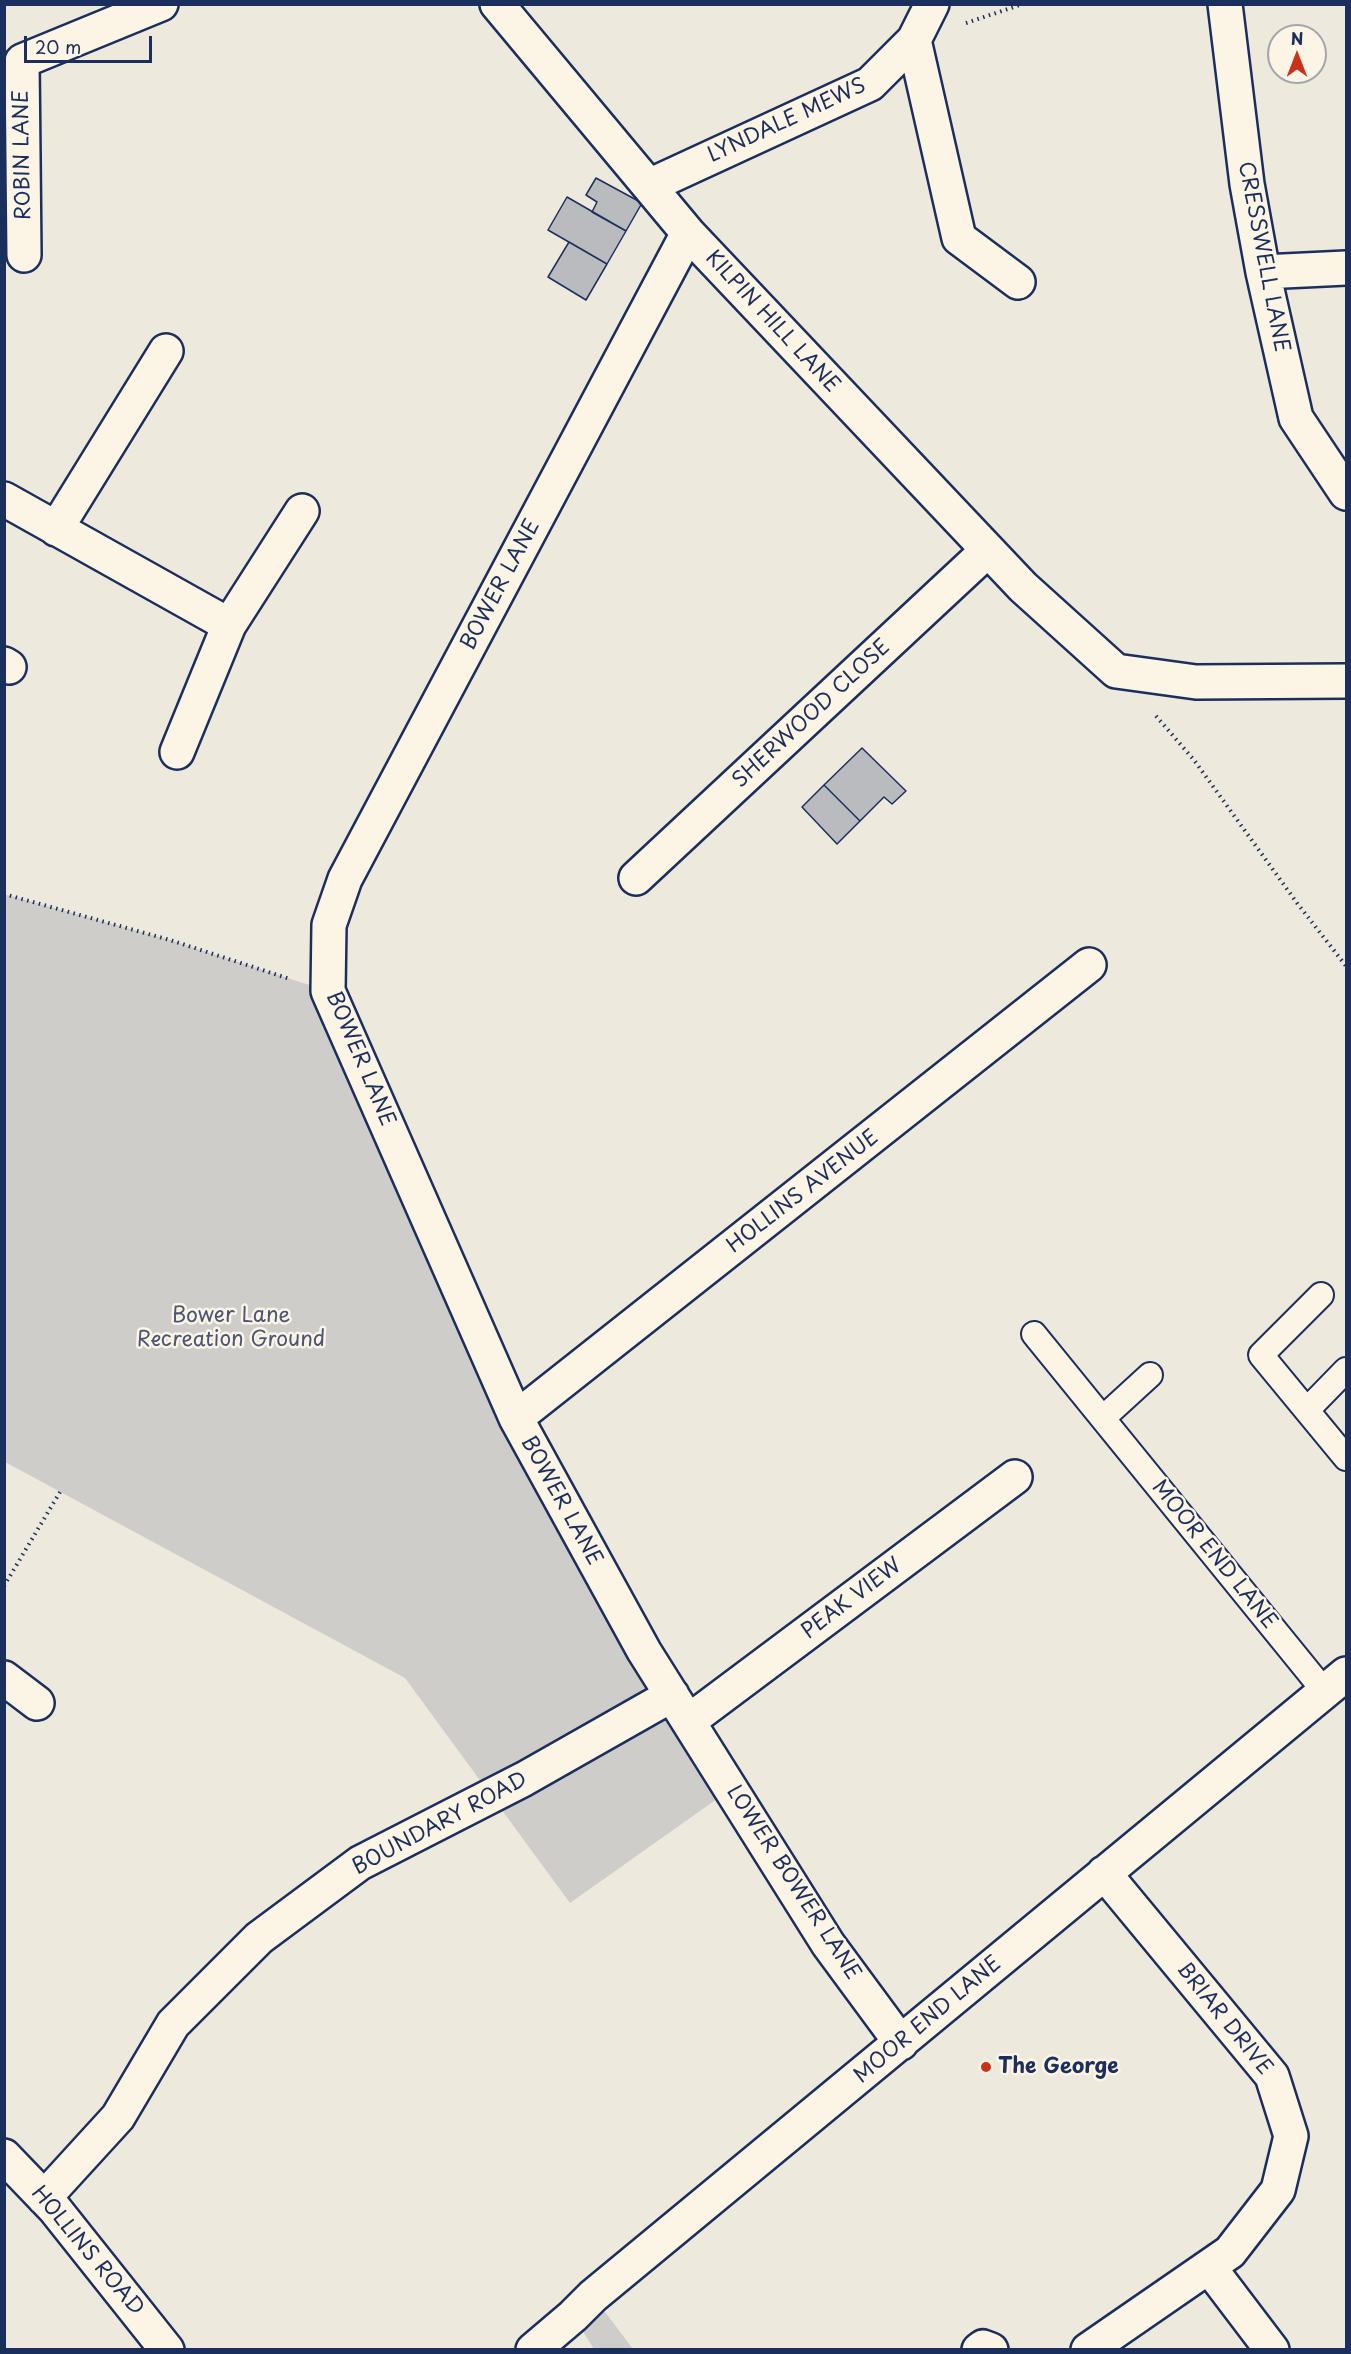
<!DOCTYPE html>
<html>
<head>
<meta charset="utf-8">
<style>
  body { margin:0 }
  #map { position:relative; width:1351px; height:2354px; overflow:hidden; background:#eee9dd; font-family:"Playpen Sans",sans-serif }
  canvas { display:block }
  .frame { position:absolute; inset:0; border:6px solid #1b2f5e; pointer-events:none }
  .north { position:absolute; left:1267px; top:24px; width:60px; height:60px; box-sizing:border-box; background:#fcf5e5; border:2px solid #a2a6af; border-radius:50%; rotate:0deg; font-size:16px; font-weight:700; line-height:24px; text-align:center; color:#1b2f5e }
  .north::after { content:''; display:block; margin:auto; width:21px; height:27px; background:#c8321e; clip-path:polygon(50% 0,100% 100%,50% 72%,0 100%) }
  .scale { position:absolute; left:24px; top:36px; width:128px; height:27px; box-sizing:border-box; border:3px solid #1b2f5e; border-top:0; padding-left:8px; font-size:18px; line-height:21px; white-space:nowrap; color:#1b2f5e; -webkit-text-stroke:4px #fcf5e5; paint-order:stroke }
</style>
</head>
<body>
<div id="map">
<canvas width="1351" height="2354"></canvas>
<div class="frame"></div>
<div class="north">N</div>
<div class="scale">20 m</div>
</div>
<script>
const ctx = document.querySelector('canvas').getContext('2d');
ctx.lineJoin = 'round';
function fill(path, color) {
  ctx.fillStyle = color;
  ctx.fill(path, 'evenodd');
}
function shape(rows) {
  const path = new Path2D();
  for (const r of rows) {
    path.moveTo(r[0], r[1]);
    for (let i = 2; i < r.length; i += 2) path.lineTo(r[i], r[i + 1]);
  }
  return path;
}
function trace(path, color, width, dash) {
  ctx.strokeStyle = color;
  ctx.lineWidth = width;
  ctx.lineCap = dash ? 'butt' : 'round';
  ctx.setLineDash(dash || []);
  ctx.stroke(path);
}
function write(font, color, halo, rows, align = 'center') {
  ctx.font = font + ' "Playpen Sans",sans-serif';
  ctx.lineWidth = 5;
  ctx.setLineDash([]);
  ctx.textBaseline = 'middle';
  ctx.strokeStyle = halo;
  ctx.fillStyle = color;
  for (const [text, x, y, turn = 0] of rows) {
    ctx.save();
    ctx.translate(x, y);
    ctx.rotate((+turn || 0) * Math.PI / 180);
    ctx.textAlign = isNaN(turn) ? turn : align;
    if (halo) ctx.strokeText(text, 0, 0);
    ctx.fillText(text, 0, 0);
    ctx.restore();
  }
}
fill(shape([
  [4,894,170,940,328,991,516,1418,731,1789,570,1903,405,1678,5,1462],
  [593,2296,633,2349,594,2349,573,2316]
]), '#cfcdca');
const building = shape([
  [596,178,642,203,626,231,592,212,597,202,586,195,596,178],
  [567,197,626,231,607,264,548,230,567,197],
  [569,242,607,264,586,300,548,277,569,242],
  [862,748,906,791,892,804,884,797,860,821,824,785,862,748],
  [824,785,860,821,837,844,802,807,824,785]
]);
fill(building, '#babbbe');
trace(building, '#1b2f5e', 1.5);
const lane = shape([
  [1321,1295,1261,1355,1346,1458],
  [1034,1334,1325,1692],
  [1307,1410,1346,1370],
  [1103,1418,1150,1375]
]);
const street = shape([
  [497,4,688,233,1023,587,1116,671,1196,682,1346,681],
  [1225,4,1247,184,1263,272,1296,418,1346,493],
  [914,40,959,238,1018,282],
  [649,186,870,84,914,40,932,4],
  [688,233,345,879,329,925,328,991,516,1418,644,1651,828,1944,901,2043],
  [24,255,22,61,161,4],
  [1263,272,1346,268],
  [4,499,229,625,177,752],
  [56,529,166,351],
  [229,625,302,511],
  [4,664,9,667],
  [636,878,988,550],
  [516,1418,1089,965],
  [4,1678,37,1703],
  [689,1721,1015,1477],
  [4,2156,54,2208,167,2350],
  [44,2198,118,2117,173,2024,259,1938,360,1863,524,1779,672,1695],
  [1209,2267,1272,2350],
  [533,2350,573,2316,593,2296,1346,1674],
  [979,2350,983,2347,991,2350],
  [1088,2350,1230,2252,1278,2190,1291,2136,1272,2076,1104,1873]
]);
trace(lane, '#1b2f5e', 28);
trace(street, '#1b2f5e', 38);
trace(shape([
  [966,23,1023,4],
  [1156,716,1194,760,1297,903,1346,966],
  [4,894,170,940,290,979],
  [4,1586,60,1492]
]), '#1b2f5e', 4, [1.5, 4.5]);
trace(lane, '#fcf5e5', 24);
trace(street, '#fcf5e5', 33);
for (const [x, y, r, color] of [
  [986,2067,6,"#c8321e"]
]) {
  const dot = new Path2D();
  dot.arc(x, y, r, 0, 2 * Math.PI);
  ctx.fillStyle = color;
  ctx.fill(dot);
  trace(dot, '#fcf5e5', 2);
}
write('21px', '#1b2f5e', '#fcf5e5', [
  ["LYNDALE MEWS",787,121,-25],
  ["ROBIN LANE",23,155,-91],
  ["CRESSWELL LANE",1263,257,79],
  ["KILPIN HILL LANE",772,322,47],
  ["BOWER LANE",501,585,-62],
  ["SHERWOOD CLOSE",812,714,-43],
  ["BOWER LANE",360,1059,67],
  ["HOLLINS AVENUE",803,1192,-38],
  ["BOWER LANE",561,1501,61],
  ["MOOR END LANE",1214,1555,51],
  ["PEAK VIEW",852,1599,-37],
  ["BOUNDARY ROAD",440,1824,-28],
  ["LOWER BOWER LANE",793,1883,57],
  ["BRIAR DRIVE",1224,2019,51],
  ["MOOR END LANE",928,2020,-40],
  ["HOLLINS ROAD",87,2251,50]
]);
write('21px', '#485679', '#fcf5e5', [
  ["Bower Lane",231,1316],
  ["Recreation Ground",231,1340]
]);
write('bold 21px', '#1b2f5e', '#fcf5e5', [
  ["The George",998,2067]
], 'left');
</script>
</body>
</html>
